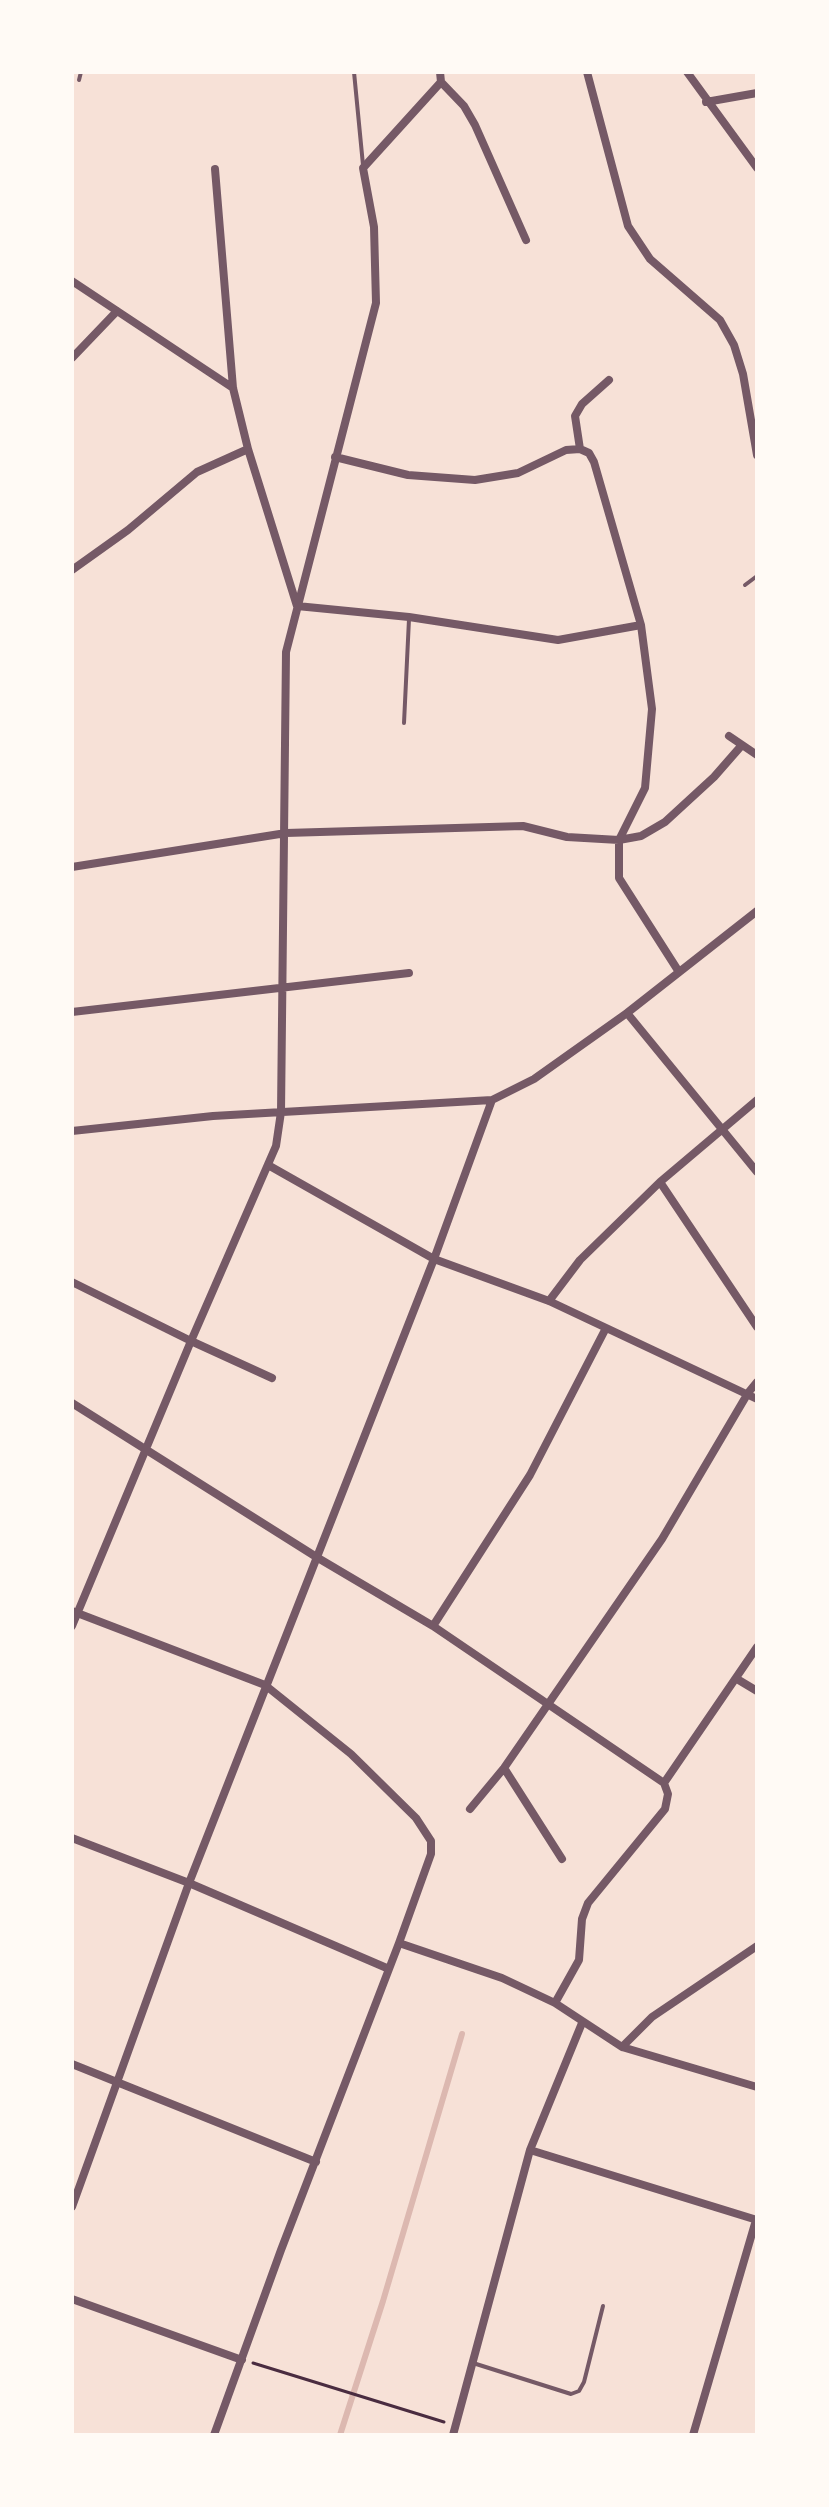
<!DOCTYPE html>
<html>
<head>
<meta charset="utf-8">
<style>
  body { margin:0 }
  #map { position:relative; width:829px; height:2507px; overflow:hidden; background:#f7e1d7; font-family:Manrope,sans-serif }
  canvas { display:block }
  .frame { position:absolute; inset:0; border:74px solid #fffaf5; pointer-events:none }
</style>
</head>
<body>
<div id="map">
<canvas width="829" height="2507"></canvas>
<div class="frame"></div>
</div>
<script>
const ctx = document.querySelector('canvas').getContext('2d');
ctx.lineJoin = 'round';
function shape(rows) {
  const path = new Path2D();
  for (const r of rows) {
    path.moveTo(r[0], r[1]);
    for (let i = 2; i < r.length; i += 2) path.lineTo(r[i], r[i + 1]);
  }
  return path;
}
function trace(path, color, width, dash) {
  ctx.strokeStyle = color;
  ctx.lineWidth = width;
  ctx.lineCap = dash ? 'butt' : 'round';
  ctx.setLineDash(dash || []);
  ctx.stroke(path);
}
trace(shape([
  [340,2435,383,2301,462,2034]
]), '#dcb8b0', 6);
trace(shape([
  [253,2363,444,2422]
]), '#4a2c40', 3);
trace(shape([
  [354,72,363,165],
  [79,80,81,72],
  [745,585,757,576],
  [404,723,409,619],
  [473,2363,571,2394,579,2391,584,2382,603,2306]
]), '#755966', 4);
trace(shape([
  [587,72,628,226,650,259,720,320,734,345,743,374,757,455],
  [687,72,757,168],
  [441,82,464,106,475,125,526,240],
  [706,102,757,93],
  [215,169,233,388,248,449,297,606,409,617,558,640,641,625],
  [72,281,233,388],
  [72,358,117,311],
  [580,449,575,416,582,404,609,380],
  [335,457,408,475,475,480,518,473,566,450,580,449,589,453,594,462,641,625,652,709,645,788,619,840,619,878,679,972],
  [72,570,128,530,197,472,248,449],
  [729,736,757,755],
  [72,867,286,833,523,826,567,837,619,840,641,836,665,822,714,777,742,745],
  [72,1012,409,973],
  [627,1013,757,1172],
  [72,1131,213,1116,492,1100,534,1079,627,1013,757,911],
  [268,1165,434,1259,549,1301,757,1399],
  [660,1182,757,1327],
  [72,1282,191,1341,272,1378],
  [549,1301,580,1260,660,1182,757,1100],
  [72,1403,318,1558,433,1626,664,1783],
  [72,1611,265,1685,351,1754,416,1818,431,1841,431,1854,399,1943,281,2250,214,2435],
  [72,1626,191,1341,276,1146,281,1112,286,652,376,303,374,227,363,168,441,82,440,72],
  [433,1626,530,1475,606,1328],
  [737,1679,757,1691],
  [504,1768,562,1859],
  [664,1783,757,1647],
  [470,1809,504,1768,662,1539,748,1393,757,1382],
  [72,1838,189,1883,389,1969],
  [399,1943,502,1978,555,2003,622,2047,757,2087],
  [555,2003,579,1960,582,1919,588,1903,665,1809,668,1794,664,1783],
  [622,2047,652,2017,757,1946],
  [72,2064,316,2162],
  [530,2150,757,2220],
  [72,2207,189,1883,434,1259,492,1100],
  [72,2299,242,2360],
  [453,2435,530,2150,582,2023],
  [693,2435,756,2220]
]), '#755966', 8);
</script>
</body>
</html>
